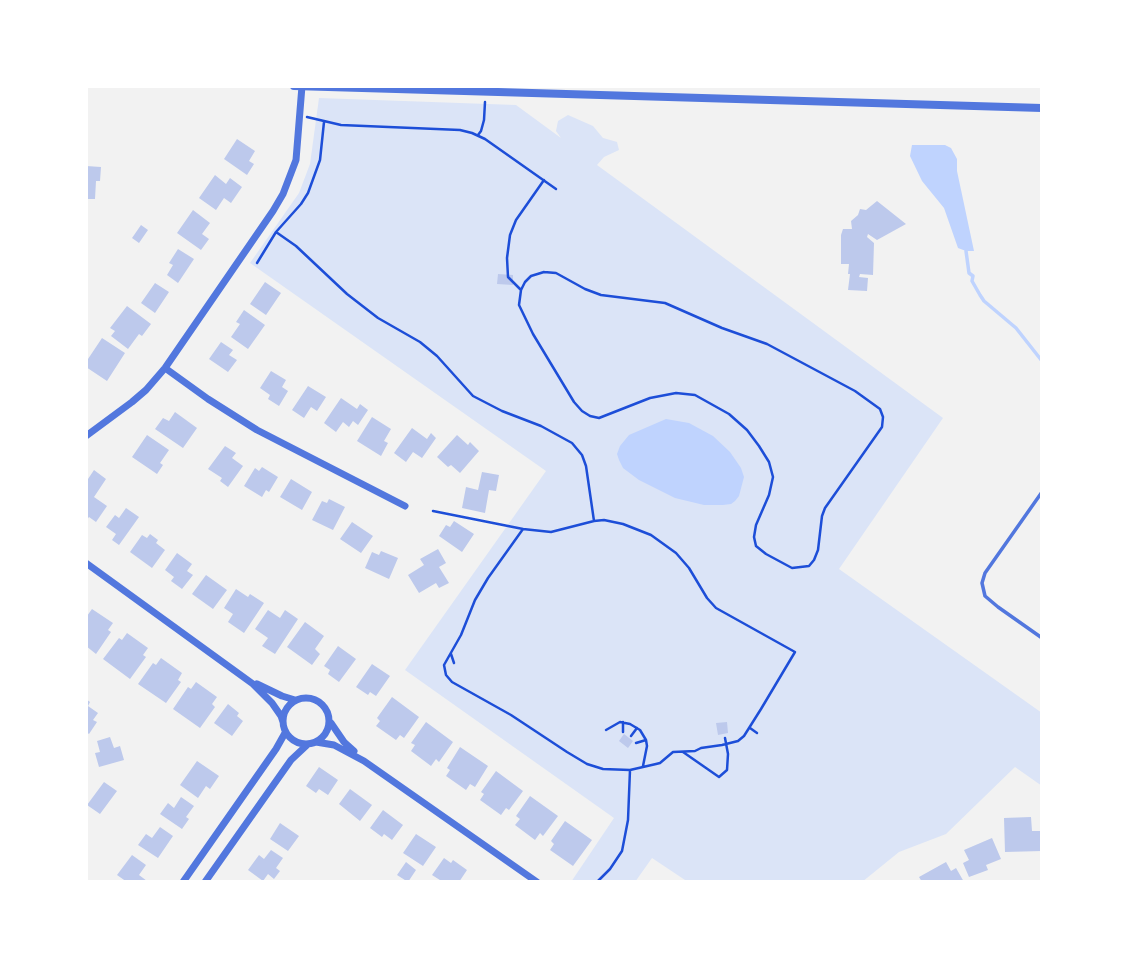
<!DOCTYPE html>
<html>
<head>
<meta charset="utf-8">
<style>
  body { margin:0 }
  #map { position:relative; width:1128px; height:968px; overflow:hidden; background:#f2f2f2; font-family:Karla,sans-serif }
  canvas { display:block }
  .frame { position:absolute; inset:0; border:88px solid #fff; pointer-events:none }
</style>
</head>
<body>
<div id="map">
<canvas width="1128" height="968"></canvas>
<div class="frame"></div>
</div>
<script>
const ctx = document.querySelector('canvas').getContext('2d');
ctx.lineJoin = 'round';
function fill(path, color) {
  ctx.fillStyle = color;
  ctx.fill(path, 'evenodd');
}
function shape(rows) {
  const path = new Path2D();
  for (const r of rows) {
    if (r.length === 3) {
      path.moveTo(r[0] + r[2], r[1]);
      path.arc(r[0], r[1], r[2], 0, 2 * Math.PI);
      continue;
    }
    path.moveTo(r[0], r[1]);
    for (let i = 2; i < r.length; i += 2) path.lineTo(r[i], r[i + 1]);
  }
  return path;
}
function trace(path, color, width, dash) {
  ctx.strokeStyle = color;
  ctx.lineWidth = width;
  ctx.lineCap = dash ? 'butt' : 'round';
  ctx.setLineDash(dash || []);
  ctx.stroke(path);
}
fill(shape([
  [319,98,516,105,561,138,556,131,558,121,568,115,593,126,603,138,617,142,619,150,604,157,597,165,943,418,839,569,1042,713,1042,786,1015,767,946,834,899,852,862,882,688,882,652,858,635,882,571,882,614,818,405,670,546,471,250,263,299,193,310,164]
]), '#dbe4f7');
fill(shape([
  [912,145,945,145,951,148,957,159,957,171,974,251,966,251,958,248,944,208,922,181,910,156],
  [666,419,689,423,713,436,730,452,741,468,744,477,739,496,735,501,731,504,723,505,704,505,675,498,639,480,623,468,619,460,617,454,620,446,629,435]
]), '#bfd3fe');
trace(shape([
  [966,251,969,273,973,276,972,281,980,295,984,301,1016,328,1042,361]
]), '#bfd3fe', 3.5);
fill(shape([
  [237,139,255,151,249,161,254,164,247,175,224,159],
  [86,166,101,167,100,181,96,181,95,199,86,199],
  [215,175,226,184,230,178,242,187,231,203,224,198,216,210,199,198],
  [877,201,906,224,877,240,868,234,867,237,874,243,873,275,860,274,859,277,868,278,867,291,848,290,850,274,848,274,849,264,841,264,841,235,843,229,852,229,851,221,858,215,860,209,866,210],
  [193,210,210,223,202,234,209,239,201,250,177,233],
  [141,225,148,230,139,243,132,238],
  [178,249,194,259,178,283,167,275,173,265,169,263],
  [498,274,513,275,513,285,497,284],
  [265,282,281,293,266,315,250,304],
  [155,283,169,292,155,313,141,303],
  [127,306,151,324,142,336,139,334,128,349,111,336,115,331,110,328],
  [244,310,265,325,248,349,231,337,240,324,236,322],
  [102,338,125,353,107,381,86,367,86,362],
  [221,342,233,350,229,355,237,360,228,372,209,359],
  [271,371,286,380,282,387,288,391,279,406,268,399,270,395,260,388],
  [308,386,326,397,317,411,311,407,304,418,292,410],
  [341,398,357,409,360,404,368,410,358,425,353,421,349,427,343,422,336,432,324,423],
  [175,412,197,428,183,448,155,429,163,418,169,421],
  [372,417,391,429,384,441,388,443,381,456,357,441],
  [412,428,427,439,431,433,436,438,422,458,413,452,406,462,394,453],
  [147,435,169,450,160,463,163,465,157,474,132,457],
  [457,435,468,445,470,442,479,451,460,473,451,465,448,467,437,457],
  [225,446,236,453,232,458,243,466,228,487,220,481,222,478,208,469],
  [262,467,278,477,269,492,266,490,262,497,244,486,255,468,259,471],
  [94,470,106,479,94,497,107,506,96,522,89,517,86,521,86,482],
  [482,472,499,475,496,491,489,490,485,513,462,508,466,487,478,490],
  [291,479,312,492,302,510,280,497],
  [329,499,345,507,333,530,312,520,322,501,327,503],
  [126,508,139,517,119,545,112,540,116,534,106,527,115,515,119,518],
  [454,521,474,534,462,552,439,536,446,525,450,527],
  [352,522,373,536,361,553,340,539],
  [150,534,158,540,156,543,165,550,152,568,130,552,142,535,147,538],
  [438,549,446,563,439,567,449,583,439,588,436,583,419,593,408,575,424,565,420,559],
  [381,551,398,558,389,579,365,568,372,552,379,555],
  [177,553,192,564,187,571,193,575,182,589,171,581,174,577,165,570],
  [206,575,227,590,213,609,192,594],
  [236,589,248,597,250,594,264,603,244,633,228,622,233,614,224,608],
  [92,609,113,623,108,630,111,632,96,654,86,646,86,614,87,616],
  [268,610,280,618,285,610,298,619,275,654,262,646,268,638,255,629],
  [305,622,324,636,315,649,320,654,312,665,287,647],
  [127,633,148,648,143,655,146,657,130,679,103,659,119,638,122,640],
  [338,646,356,659,339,682,328,674,330,670,324,666],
  [161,658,182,673,178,680,181,682,166,703,138,684,153,663,156,665],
  [372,664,390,676,376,696,370,692,368,695,356,687],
  [196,682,217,697,212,704,215,707,200,728,173,709,188,687,191,689],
  [392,697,419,717,404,738,400,735,396,740,376,726,380,721,377,718],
  [86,699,90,702,88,706,98,713,93,720,97,722,89,734,86,732],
  [228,704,239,713,237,716,243,721,232,736,214,723],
  [426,722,453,742,439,762,436,759,431,766,411,751,415,745,411,743],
  [727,722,728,733,718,735,716,723],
  [624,734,633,741,628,748,619,741],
  [110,737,114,748,120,746,124,760,99,767,95,753,100,752,97,741],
  [460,747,488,766,475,787,470,784,466,790,446,776,450,770,447,768],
  [197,761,219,776,210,789,206,786,198,798,180,785],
  [319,767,338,780,328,795,319,789,316,793,306,786],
  [496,771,523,791,509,810,506,808,501,815,480,800,484,794,481,792],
  [104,782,117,791,100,814,87,805],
  [350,789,372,805,360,821,339,804],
  [530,796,558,816,543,836,540,833,535,840,515,825,520,819,516,816],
  [181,797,194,806,186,817,189,819,182,829,160,814,168,803,174,808],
  [383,810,403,825,392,840,384,834,382,837,370,828],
  [1031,817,1032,831,1041,831,1042,851,1005,852,1004,818],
  [565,821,592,840,573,866,550,850,554,844,551,841],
  [280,823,299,836,288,851,270,839],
  [160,827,173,836,158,858,138,845,146,834,152,838],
  [416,834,436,847,423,866,403,853],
  [992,838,1001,859,986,865,988,870,969,877,963,863,969,860,964,850],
  [271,850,283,858,276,868,280,871,274,879,268,874,263,881,248,870,259,855,264,859],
  [132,855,146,865,139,875,147,881,145,882,127,882,117,875],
  [444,858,451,863,453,860,467,870,459,882,448,882,445,880,443,882,432,875],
  [406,862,416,870,408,882,397,875],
  [946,862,951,871,956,868,964,882,922,882,919,877]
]), '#bdc9ec');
trace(shape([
  [307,117,341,125,460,130,472,133,485,139,556,189],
  [478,135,481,131,484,120,485,102],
  [276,232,296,246,347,294,378,318,420,342,437,356,473,396,502,411,541,426,572,443,582,455,586,466,594,521],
  [257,263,276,232,301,204,308,193,320,160,324,122],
  [544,272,556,273,585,289,601,295,665,303,722,328,767,344,855,391,880,409,883,417,882,427,825,508,822,516,818,550,814,560,809,566,792,568,766,554,756,546,754,537,756,525,769,495,773,477,769,462,759,446,747,430,729,414,695,395,676,393,650,398,599,418,590,416,582,411,574,402,533,334,519,305,521,290,525,282,531,276,544,272],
  [521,290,508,277,507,258,510,235,516,220,544,180],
  [433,511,523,529,488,578,475,600,461,635,444,665,446,675,452,682,511,715,567,752,587,764,603,769,630,770,656,764,660,763,673,752,695,751,701,748,722,745,738,741,744,736,761,709,795,652,716,608,707,598,689,568,676,553,651,535,623,524,604,520,594,521,551,532,523,529],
  [451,654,454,663],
  [750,728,757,733],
  [606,730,620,722,630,724,640,730,646,740,647,746,643,766],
  [623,732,623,722],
  [631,736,637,728],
  [636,743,646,740],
  [683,752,719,777,727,770,728,754,725,738],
  [597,882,610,869,622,851,628,820,630,770]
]), '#1d4ed8', 2.5);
trace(shape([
  [1042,492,985,573,982,583,985,596,998,607,1042,638]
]), '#5277de', 3.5);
trace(shape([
  [165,368,208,399,257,430,405,506],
  [86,436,132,402,146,390,165,368,273,211,283,194,296,160,302,86],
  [86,563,253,684,272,703,281,716,283,722],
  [257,684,282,696,295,700],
  [306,721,23],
  [331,723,344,742,354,751],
  [316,742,334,745,364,761,537,882],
  [183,882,276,749,285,733],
  [205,882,291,760,307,745]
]), '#5277de', 7);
trace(shape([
  [294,86,1042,108]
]), '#5277de', 8);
</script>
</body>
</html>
